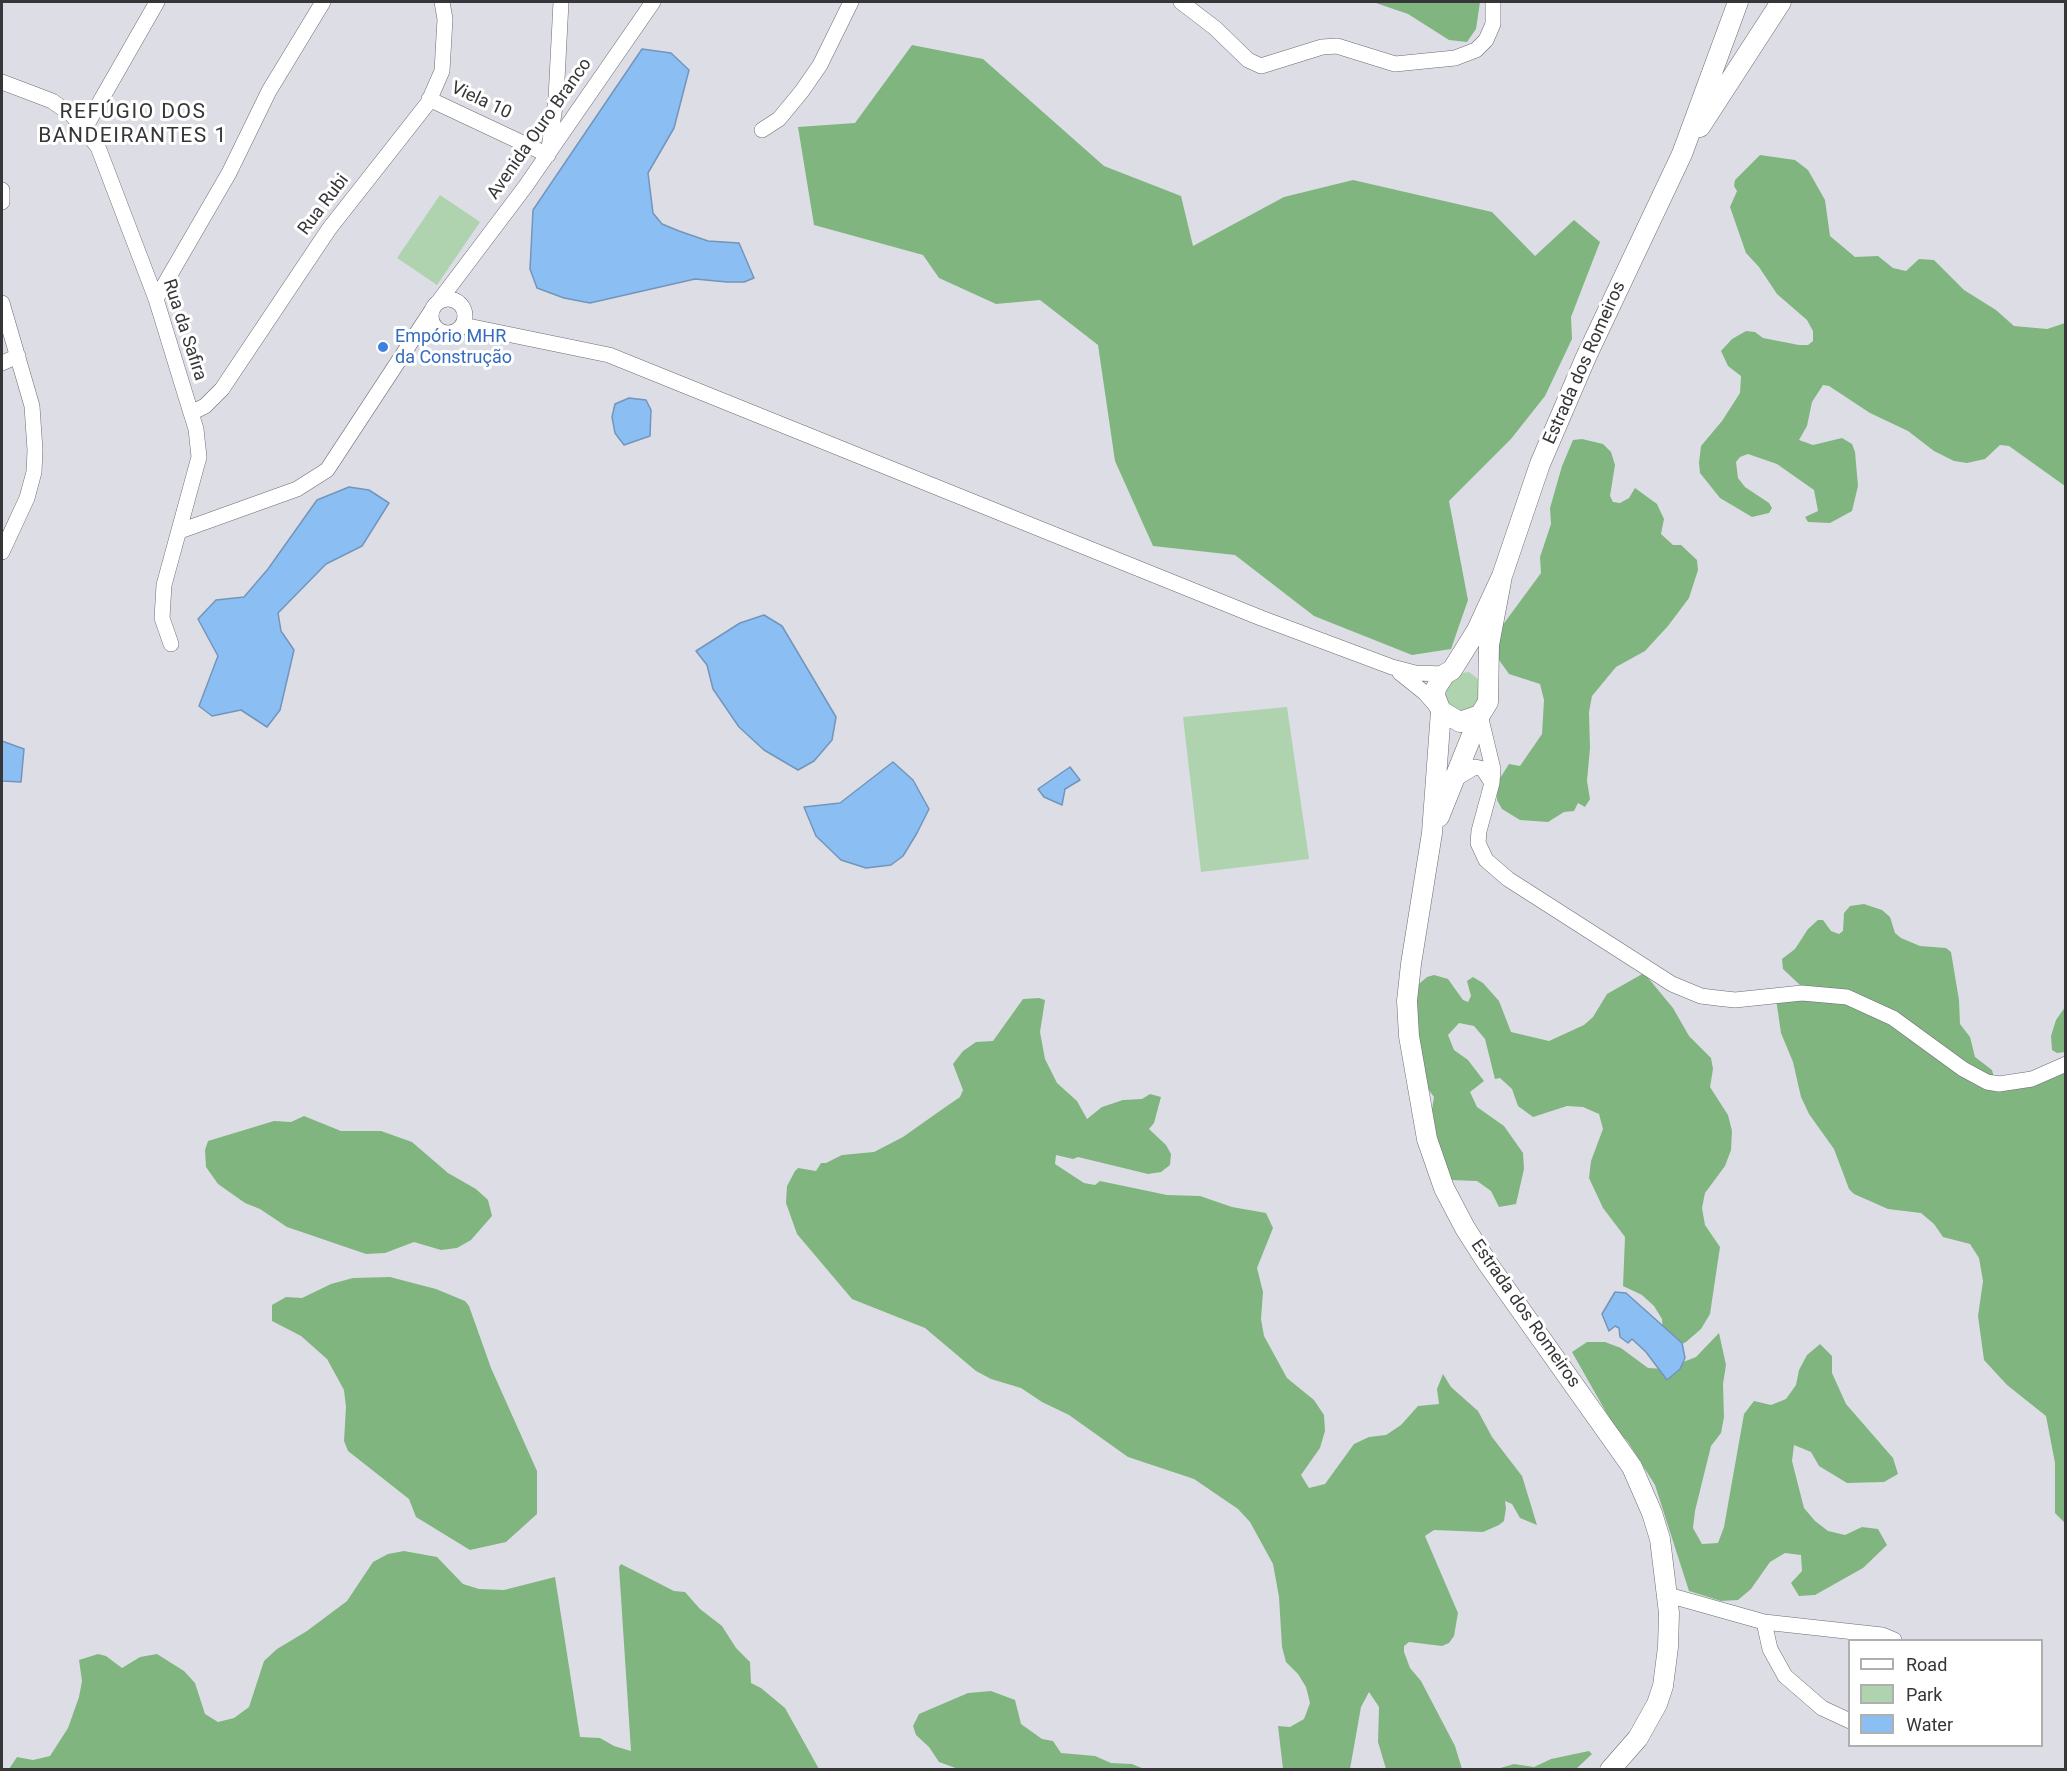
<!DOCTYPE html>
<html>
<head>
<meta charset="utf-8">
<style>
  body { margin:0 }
  #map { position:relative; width:2067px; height:1771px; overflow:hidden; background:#dddee5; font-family:Roboto,sans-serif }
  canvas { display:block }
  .frame { position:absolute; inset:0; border:3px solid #363639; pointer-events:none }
  .legend { position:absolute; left:1848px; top:1639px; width:195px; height:108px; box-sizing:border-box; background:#fff; border:2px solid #afafb0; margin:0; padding:8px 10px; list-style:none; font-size:18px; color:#363639 }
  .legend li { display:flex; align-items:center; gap:12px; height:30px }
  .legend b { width:30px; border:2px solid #afafb0 }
</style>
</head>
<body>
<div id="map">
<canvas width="2067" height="1771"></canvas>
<div class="frame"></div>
<ul class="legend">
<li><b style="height:8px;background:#fff"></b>Road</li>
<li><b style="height:16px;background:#aed3ae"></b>Park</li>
<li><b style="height:16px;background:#8bbef3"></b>Water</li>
</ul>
</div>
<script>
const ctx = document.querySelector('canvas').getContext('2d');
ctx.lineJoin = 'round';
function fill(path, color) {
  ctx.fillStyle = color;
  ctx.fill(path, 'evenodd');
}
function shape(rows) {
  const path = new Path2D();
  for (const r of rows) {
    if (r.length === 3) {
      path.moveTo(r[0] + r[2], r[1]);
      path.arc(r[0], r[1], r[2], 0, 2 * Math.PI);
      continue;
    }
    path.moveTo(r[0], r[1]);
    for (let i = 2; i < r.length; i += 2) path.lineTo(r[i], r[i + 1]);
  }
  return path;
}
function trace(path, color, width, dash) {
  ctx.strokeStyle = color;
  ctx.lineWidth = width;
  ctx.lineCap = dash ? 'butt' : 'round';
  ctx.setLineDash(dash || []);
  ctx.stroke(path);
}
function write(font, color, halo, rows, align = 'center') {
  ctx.font = font + ' Roboto,sans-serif';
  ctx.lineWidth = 6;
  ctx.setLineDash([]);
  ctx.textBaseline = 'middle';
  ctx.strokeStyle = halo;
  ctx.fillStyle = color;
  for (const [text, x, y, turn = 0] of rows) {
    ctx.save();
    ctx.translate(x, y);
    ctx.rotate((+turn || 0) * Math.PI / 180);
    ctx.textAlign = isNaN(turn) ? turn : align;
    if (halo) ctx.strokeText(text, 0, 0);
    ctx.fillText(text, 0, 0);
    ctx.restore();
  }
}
fill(shape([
  [440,195,480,222,437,285,397,258],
  [1469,672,1478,679,1481,692,1480,702,1462,718,1444,700,1445,691,1455,674],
  [1287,707,1309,859,1201,872,1183,717]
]), '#aed3ae');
fill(shape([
  [1373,2,1480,2,1476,29,1467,42,1449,40,1408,14],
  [912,45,983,59,1104,166,1181,196,1193,246,1284,197,1353,180,1492,212,1535,256,1574,220,1600,242,1571,317,1572,339,1545,396,1511,439,1449,501,1468,600,1451,649,1412,655,1314,616,1235,555,1153,546,1115,461,1098,345,1040,300,996,304,939,278,923,255,814,225,798,127,855,123],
  [1760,155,1795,160,1808,170,1825,200,1830,236,1855,257,1878,256,1893,268,1906,271,1919,259,1934,260,1964,290,1996,310,2014,326,2047,329,2065,323,2065,486,2009,446,2000,445,1985,459,1967,463,1954,461,1934,451,1908,431,1870,413,1829,386,1823,385,1812,402,1807,426,1799,440,1813,445,1842,438,1852,444,1855,452,1858,486,1852,511,1830,523,1808,522,1805,517,1818,511,1814,490,1777,464,1748,454,1740,457,1736,462,1738,478,1745,487,1769,503,1772,508,1769,513,1752,517,1720,498,1700,473,1699,463,1701,446,1722,421,1740,393,1741,376,1728,366,1721,351,1732,339,1746,331,1755,332,1763,338,1799,345,1808,345,1813,341,1813,331,1807,320,1777,294,1759,267,1746,253,1730,207,1737,191,1734,186,1735,180],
  [1582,439,1603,444,1611,452,1615,465,1610,496,1613,502,1620,503,1629,498,1635,488,1657,504,1664,519,1661,534,1673,545,1681,545,1697,560,1698,570,1689,598,1668,626,1645,651,1616,667,1592,696,1589,712,1590,748,1587,781,1590,799,1585,807,1578,803,1574,811,1564,812,1548,822,1520,820,1502,809,1497,800,1497,783,1509,764,1520,766,1542,734,1544,700,1540,684,1509,674,1499,660,1496,642,1502,626,1541,573,1540,557,1551,524,1550,508,1562,466,1573,440],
  [1864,904,1882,910,1890,917,1895,933,1901,938,1920,946,1946,948,1951,952,1959,1000,1960,1024,1970,1037,1975,1057,1992,1070,1996,1085,2065,1069,2065,1523,2055,1513,2055,1463,2046,1416,2007,1385,1984,1360,1978,1316,1983,1281,1979,1258,1970,1244,1943,1237,1934,1224,1921,1213,1888,1209,1854,1194,1849,1189,1834,1149,1809,1114,1801,1097,1793,1062,1781,1033,1776,999,1801,986,1783,969,1782,959,1795,949,1808,929,1818,920,1823,920,1831,931,1839,934,1843,931,1844,913,1850,906],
  [1644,973,1673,1008,1689,1036,1711,1058,1713,1069,1710,1087,1728,1115,1732,1131,1731,1150,1725,1166,1705,1193,1702,1208,1705,1225,1720,1247,1710,1314,1701,1329,1686,1342,1673,1349,1663,1336,1662,1319,1654,1306,1642,1295,1623,1286,1625,1237,1603,1208,1589,1178,1591,1161,1603,1129,1599,1114,1583,1107,1567,1106,1533,1117,1518,1106,1512,1089,1500,1078,1495,1079,1485,1039,1474,1026,1459,1023,1448,1035,1454,1050,1468,1060,1484,1081,1470,1092,1477,1107,1504,1126,1523,1153,1524,1169,1516,1204,1499,1207,1491,1191,1477,1181,1451,1180,1429,1128,1434,1097,1419,1077,1400,1040,1398,1026,1400,1011,1411,991,1427,977,1434,975,1448,979,1463,1000,1468,1002,1471,996,1467,981,1473,977,1483,983,1499,1001,1511,1032,1549,1041,1584,1025,1593,1017,1607,994],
  [1039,998,1045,1000,1040,1032,1045,1059,1057,1083,1077,1101,1087,1119,1102,1107,1123,1100,1142,1099,1150,1094,1161,1097,1154,1123,1149,1129,1166,1145,1171,1154,1170,1165,1161,1172,1148,1174,1078,1157,1073,1159,1056,1155,1055,1164,1084,1183,1095,1185,1100,1181,1167,1195,1200,1196,1232,1207,1266,1213,1273,1228,1257,1268,1263,1292,1261,1319,1264,1336,1287,1378,1314,1400,1324,1415,1325,1431,1320,1448,1301,1475,1309,1488,1325,1484,1354,1444,1369,1437,1386,1435,1401,1425,1418,1406,1439,1404,1437,1389,1443,1374,1451,1387,1478,1411,1492,1437,1522,1476,1537,1525,1520,1518,1512,1504,1505,1501,1506,1508,1504,1521,1499,1525,1483,1532,1434,1530,1425,1536,1458,1613,1454,1636,1449,1643,1442,1646,1409,1642,1404,1646,1404,1652,1410,1668,1421,1681,1455,1746,1462,1769,1386,1769,1378,1742,1379,1707,1369,1692,1361,1707,1350,1769,1283,1769,1278,1726,1290,1727,1304,1719,1310,1703,1306,1687,1298,1674,1286,1662,1282,1647,1279,1597,1273,1564,1250,1522,1238,1509,1194,1479,1128,1457,1069,1415,1042,1402,1021,1388,991,1379,976,1371,925,1328,852,1299,797,1234,786,1203,787,1186,795,1171,798,1168,816,1171,821,1163,826,1163,842,1155,874,1152,903,1137,944,1108,960,1097,963,1090,953,1064,963,1051,976,1042,993,1041,1023,999],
  [2065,1007,2065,1052,2057,1053,2052,1050,2051,1036,2056,1020],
  [304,1116,341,1131,381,1131,412,1142,448,1173,476,1189,488,1200,492,1216,471,1240,457,1248,441,1250,414,1242,385,1253,366,1254,287,1227,260,1209,245,1203,218,1184,206,1167,205,1150,208,1141,274,1121,291,1122],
  [390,1277,436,1289,465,1301,469,1306,491,1368,537,1471,537,1514,506,1542,470,1550,416,1517,409,1499,348,1451,344,1441,346,1407,344,1390,327,1359,301,1336,272,1321,272,1305,286,1297,302,1298,331,1284,353,1278],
  [1719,1333,1726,1365,1723,1384,1724,1417,1721,1433,1711,1446,1695,1511,1693,1528,1702,1544,1718,1543,1724,1527,1744,1414,1754,1401,1771,1405,1786,1399,1796,1385,1799,1370,1807,1355,1820,1344,1832,1356,1832,1373,1846,1404,1893,1458,1898,1474,1884,1482,1847,1483,1819,1466,1811,1452,1794,1445,1792,1461,1804,1508,1815,1521,1828,1531,1845,1535,1862,1527,1878,1529,1887,1545,1863,1568,1815,1595,1799,1596,1791,1583,1802,1571,1801,1555,1785,1553,1770,1562,1751,1589,1738,1600,1721,1601,1689,1591,1655,1485,1628,1442,1615,1428,1572,1352,1587,1342,1605,1342,1621,1348,1648,1368,1665,1369,1696,1357],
  [404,1551,437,1557,463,1584,479,1589,504,1590,555,1577,580,1737,600,1738,614,1746,631,1751,619,1567,621,1564,674,1591,685,1592,700,1609,722,1626,736,1648,750,1662,751,1683,761,1688,785,1708,819,1769,9,1769,17,1757,33,1760,50,1756,68,1728,79,1697,82,1681,79,1660,98,1654,106,1656,122,1668,140,1657,157,1654,184,1671,195,1683,205,1714,218,1722,234,1718,249,1707,264,1661,277,1649,307,1631,347,1601,373,1562,388,1554],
  [991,1691,1015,1700,1021,1724,1042,1739,1053,1741,1061,1753,1095,1756,1111,1763,1132,1764,1144,1769,961,1770,939,1762,929,1747,916,1735,913,1726,919,1714,968,1693],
  [1589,1751,1592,1754,1576,1769,1497,1769,1514,1764,1534,1767,1551,1759]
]), '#80b580');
const water = shape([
  [642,49,671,53,689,70,674,128,648,173,653,213,662,224,679,231,708,241,739,243,754,278,744,282,727,282,695,279,590,303,564,298,537,288,530,269,533,210,642,49],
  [629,398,646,400,651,410,650,436,624,445,615,433,612,417,615,404,629,398],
  [349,487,369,490,389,503,362,546,326,564,278,613,281,631,294,650,280,710,267,727,241,710,212,716,199,706,218,656,198,619,216,600,244,597,268,569,317,500,349,487],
  [764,615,782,626,836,717,832,740,814,761,798,770,764,750,739,727,713,689,707,665,696,651,740,623,764,615],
  [2,741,24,749,21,782,2,781,2,741],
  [893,762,913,780,929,809,917,833,903,856,891,865,866,868,841,860,816,836,804,807,840,803,893,762],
  [1070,767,1080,780,1065,789,1062,805,1044,797,1038,789,1070,767],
  [1615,1292,1626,1293,1682,1343,1685,1358,1680,1369,1667,1380,1646,1352,1632,1339,1628,1343,1620,1337,1619,1328,1615,1326,1609,1331,1602,1314,1615,1292]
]);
fill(water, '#8bbef3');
trace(water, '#7295bb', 1.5);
const minor = shape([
  [1181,2,1215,28,1248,60,1261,66,1322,47,1337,46,1395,64,1455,58,1476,50,1486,40,1493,24,1493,2],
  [2,82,52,101,72,115,98,147,156,299,187,400,196,429,199,457,164,585,162,618,171,644],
  [429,99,548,155,556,99,561,2],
  [85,128,157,2],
  [762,130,779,119,802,91,820,65,851,2],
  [2,190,2,202],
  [448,316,17],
  [156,299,229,173,269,91,323,2],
  [439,301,525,187,653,2],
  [2,303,32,406,35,450,34,472,27,498,2,552],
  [463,325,609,355,1261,618,1392,667,1415,673,1445,674],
  [2,363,18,356],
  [191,413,205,406,222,389,329,229,428,103,442,71,445,19,442,2],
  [180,531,297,489,327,470,432,310],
  [1400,673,1425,693,1439,709],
  [1480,715,1493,769,1492,783,1479,831,1478,843,1486,860,1508,879,1672,984,1701,996,1717,998,1735,1000,1802,993,1847,997,1893,1018,1963,1069,1987,1082,1999,1084,2032,1079,2066,1064],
  [1455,779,1475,767,1483,769,1492,783],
  [1668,1595,1764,1622,1882,1635,1894,1640],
  [1764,1622,1770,1649,1785,1676,1822,1708,1850,1721]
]);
const major = shape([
  [1700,127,1781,2],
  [1502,576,1477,630,1452,670,1445,674,1436,688,1435,696,1441,711,1432,833,1411,964,1407,1001,1409,1036,1427,1139,1444,1188,1465,1228,1488,1264,1632,1467,1652,1513,1660,1539,1669,1613,1668,1647,1663,1686,1657,1704,1638,1738,1610,1770],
  [1441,711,1460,722,1480,715],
  [1439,817,1480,715,1488,702,1489,645,1502,576,1540,464,1586,357,1682,154,1738,2]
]);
trace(minor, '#6c6c73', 16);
trace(major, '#6c6c73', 21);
trace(minor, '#fff', 15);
trace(major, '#fff', 20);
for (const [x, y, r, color] of [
  [383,347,6,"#3f7fe0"]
]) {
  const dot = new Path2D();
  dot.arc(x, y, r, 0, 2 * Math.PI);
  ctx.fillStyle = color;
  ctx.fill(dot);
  trace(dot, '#fff', 2);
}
write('18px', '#363639', '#fff', [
  ["Viela 10",481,101,25],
  ["Avenida Ouro Branco",540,129,-55],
  ["Rua Rubi",324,205,-53],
  ["Rua da Safira",184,330,72],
  ["Estrada dos Romeiros",1585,363,-66],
  ["Estrada dos Romeiros",1525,1314,55]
]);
write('18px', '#366cbe', '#fff', [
  ["Empório MHR",395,337],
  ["da Construção",395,358]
], 'left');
ctx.letterSpacing = '1.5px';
write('21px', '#363639', '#fff', [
  ["REFÚGIO DOS",133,113],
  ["BANDEIRANTES 1",133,137]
]);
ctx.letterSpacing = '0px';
</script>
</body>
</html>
